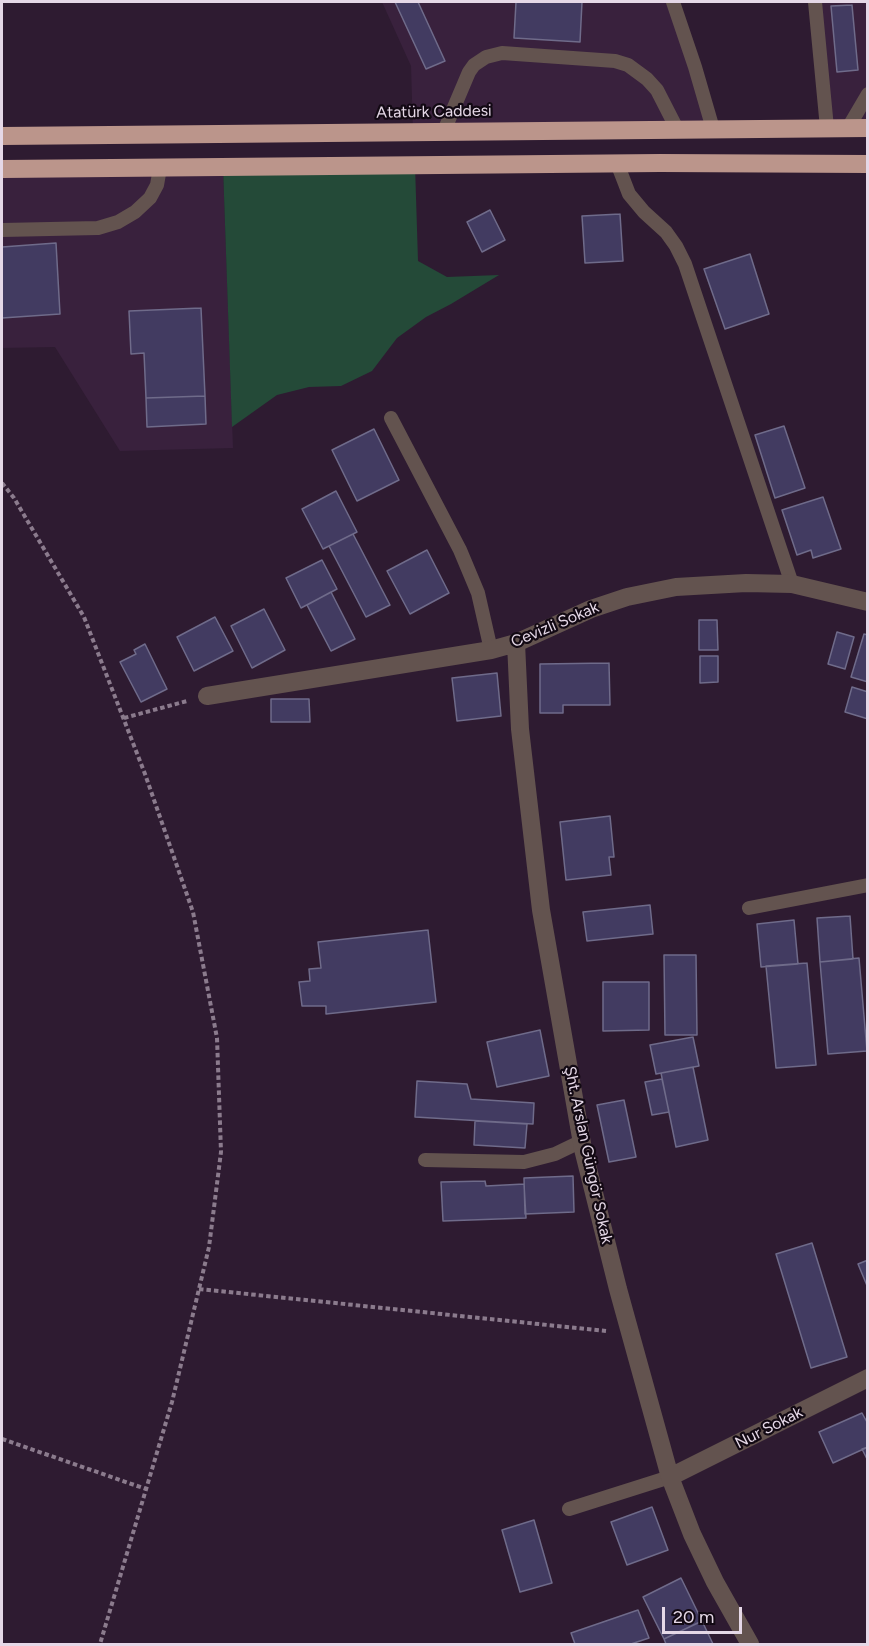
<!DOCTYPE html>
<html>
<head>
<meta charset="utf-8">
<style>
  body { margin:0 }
  #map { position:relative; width:869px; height:1646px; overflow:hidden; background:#2e1b31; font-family:Figtree,sans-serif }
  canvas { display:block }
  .frame { position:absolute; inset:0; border:3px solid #e5d8e7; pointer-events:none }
  .scale { position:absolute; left:662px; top:1607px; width:80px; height:27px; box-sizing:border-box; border:3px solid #e5d8e7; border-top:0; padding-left:8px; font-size:18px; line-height:21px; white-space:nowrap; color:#e5d8e7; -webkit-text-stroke:4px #120913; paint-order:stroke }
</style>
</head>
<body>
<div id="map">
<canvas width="869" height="1646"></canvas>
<div class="frame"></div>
<div class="scale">20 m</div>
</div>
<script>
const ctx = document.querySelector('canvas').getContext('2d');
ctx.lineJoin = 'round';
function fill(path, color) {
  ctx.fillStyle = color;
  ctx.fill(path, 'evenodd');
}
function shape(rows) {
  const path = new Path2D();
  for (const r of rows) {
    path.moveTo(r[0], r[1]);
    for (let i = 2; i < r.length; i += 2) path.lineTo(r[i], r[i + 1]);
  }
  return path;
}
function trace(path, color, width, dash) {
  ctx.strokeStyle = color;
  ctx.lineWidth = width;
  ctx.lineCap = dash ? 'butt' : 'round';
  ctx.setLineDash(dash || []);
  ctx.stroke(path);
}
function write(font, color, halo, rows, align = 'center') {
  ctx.font = font + ' Figtree,sans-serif';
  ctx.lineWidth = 4.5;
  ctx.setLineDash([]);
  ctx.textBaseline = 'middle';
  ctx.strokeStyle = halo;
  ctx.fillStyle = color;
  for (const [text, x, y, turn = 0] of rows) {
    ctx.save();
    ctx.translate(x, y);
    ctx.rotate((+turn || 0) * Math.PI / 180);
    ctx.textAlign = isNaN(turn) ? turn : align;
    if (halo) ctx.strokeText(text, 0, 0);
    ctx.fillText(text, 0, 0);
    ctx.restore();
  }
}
fill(shape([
  [382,2,673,2,713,129,413,132,411,66],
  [815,2,867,2,867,128,827,128],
  [223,167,233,448,120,451,55,347,2,348,2,169]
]), '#39213d');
fill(shape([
  [415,165,418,261,447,277,499,275,451,304,426,317,397,338,372,371,341,386,309,387,277,395,232,427,223,167]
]), '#244a38');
const building = shape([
  [395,2,418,2,445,61,426,69,395,2],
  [516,2,582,2,580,42,514,38,516,2],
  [852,5,858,70,837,72,831,6,852,5],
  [490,210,505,240,482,252,467,222,490,210],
  [620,214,623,261,585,263,582,216,620,214],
  [56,243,60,314,2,318,2,247,56,243],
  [750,254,769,314,725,329,704,269,750,254],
  [201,308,205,396,146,398,144,353,131,354,129,311,201,308],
  [205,396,206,424,147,427,146,398,205,396],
  [784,426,805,488,775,498,755,435,784,426],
  [374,429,399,480,357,501,332,450,374,429],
  [336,491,357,532,323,549,302,509,336,491],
  [823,497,841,549,813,558,811,550,797,555,782,510,823,497],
  [353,534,390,605,366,617,329,546,353,534],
  [427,550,449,593,410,614,387,571,427,550],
  [322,560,337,589,301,608,286,578,322,560],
  [331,592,355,639,331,651,307,605,331,592],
  [264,609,285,650,252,668,231,626,264,609],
  [215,617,233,651,194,671,177,637,215,617],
  [699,620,717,620,718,650,699,650,699,620],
  [837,632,854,637,845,669,828,664,837,632],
  [864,634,868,635,868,682,851,677,864,634],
  [145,644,167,689,141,702,120,662,136,654,134,650,145,644],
  [700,656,718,656,718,682,700,683,700,656],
  [609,663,610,705,563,705,563,713,540,713,540,664,609,663],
  [497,673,501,716,457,721,452,678,497,673],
  [852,687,868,692,868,719,845,712,852,687],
  [271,699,309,699,310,722,271,722,271,699],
  [610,816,614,857,609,857,611,875,566,880,560,822,610,816],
  [650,905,653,934,587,941,583,912,650,905],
  [850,916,853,959,820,962,817,918,850,916],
  [794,920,798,964,761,967,757,924,794,920],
  [428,930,436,1002,326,1014,326,1006,302,1006,299,982,310,981,309,969,321,968,318,942,428,930],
  [664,955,696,955,697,1035,665,1035,664,955],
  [859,958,867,1051,828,1054,820,962,859,958],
  [807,963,816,1065,776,1068,766,966,807,963],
  [603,982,649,982,649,1030,603,1031,603,982],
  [540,1030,549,1076,497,1087,487,1042,540,1030],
  [693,1037,699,1066,656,1074,650,1045,693,1037],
  [693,1067,708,1140,676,1147,661,1073,693,1067],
  [662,1079,669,1112,652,1115,645,1082,662,1079],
  [417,1081,467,1084,471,1099,534,1103,533,1124,415,1117,417,1081],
  [624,1100,636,1157,609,1162,597,1105,624,1100],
  [475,1121,527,1124,525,1148,474,1145,475,1121],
  [573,1176,574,1212,525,1214,524,1178,573,1176],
  [485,1181,486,1186,524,1184,526,1218,443,1221,441,1182,485,1181],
  [812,1243,847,1357,811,1368,776,1254,812,1243],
  [868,1260,868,1288,858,1264,868,1260],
  [862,1413,868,1424,868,1447,833,1463,819,1432,862,1413],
  [868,1447,868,1461,862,1449,868,1447],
  [652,1507,668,1550,627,1565,611,1522,652,1507],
  [534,1520,552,1583,520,1592,502,1530,534,1520],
  [681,1578,702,1621,664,1639,643,1597,681,1578],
  [638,1610,649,1638,631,1644,575,1644,571,1633,638,1610],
  [702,1621,713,1644,666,1644,664,1639,702,1621]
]);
fill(building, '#423b61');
trace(building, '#6f6b8a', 1.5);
trace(shape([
  [2,483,14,498,84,617,145,774,193,912,217,1038,221,1152,209,1247,172,1402,100,1644],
  [124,718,187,701],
  [199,1289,606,1331],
  [2,1439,146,1489]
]), '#8b7b8d', 4, [4.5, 3]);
trace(shape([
  [673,2,695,67,713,129],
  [815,2,827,128],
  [848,128,868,94],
  [444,131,469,72,474,65,486,57,502,53,615,61,628,65,647,79,657,90,677,129],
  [617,163,629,194,644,212,666,232,676,246,685,264,792,584],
  [2,230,98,228,118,222,135,212,150,198,157,185,160,168],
  [391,418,460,550,478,593,491,650],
  [749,908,868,885],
  [425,1160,524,1162,555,1154,582,1141],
  [569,1509,670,1477]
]), '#63534f', 14);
trace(shape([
  [516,643,520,729,541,910,583,1149,618,1289,670,1477,692,1534,715,1582,750,1644],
  [207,696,491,650,516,643,591,609,627,597,676,587,746,583,792,584,868,602],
  [670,1477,868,1378]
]), '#63534f', 18);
trace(shape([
  [2,136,868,128],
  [2,169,660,163,868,164]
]), '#bb958b', 18);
write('16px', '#e5d8e7', '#120913', [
  ["Atatürk Caddesi",434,112,-1],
  ["Cevizli Sokak",555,625,-23],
  ["Şht. Arslan Güngör Sokak",588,1155,78],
  ["Nur Sokak",769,1428,-27]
]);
</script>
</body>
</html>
